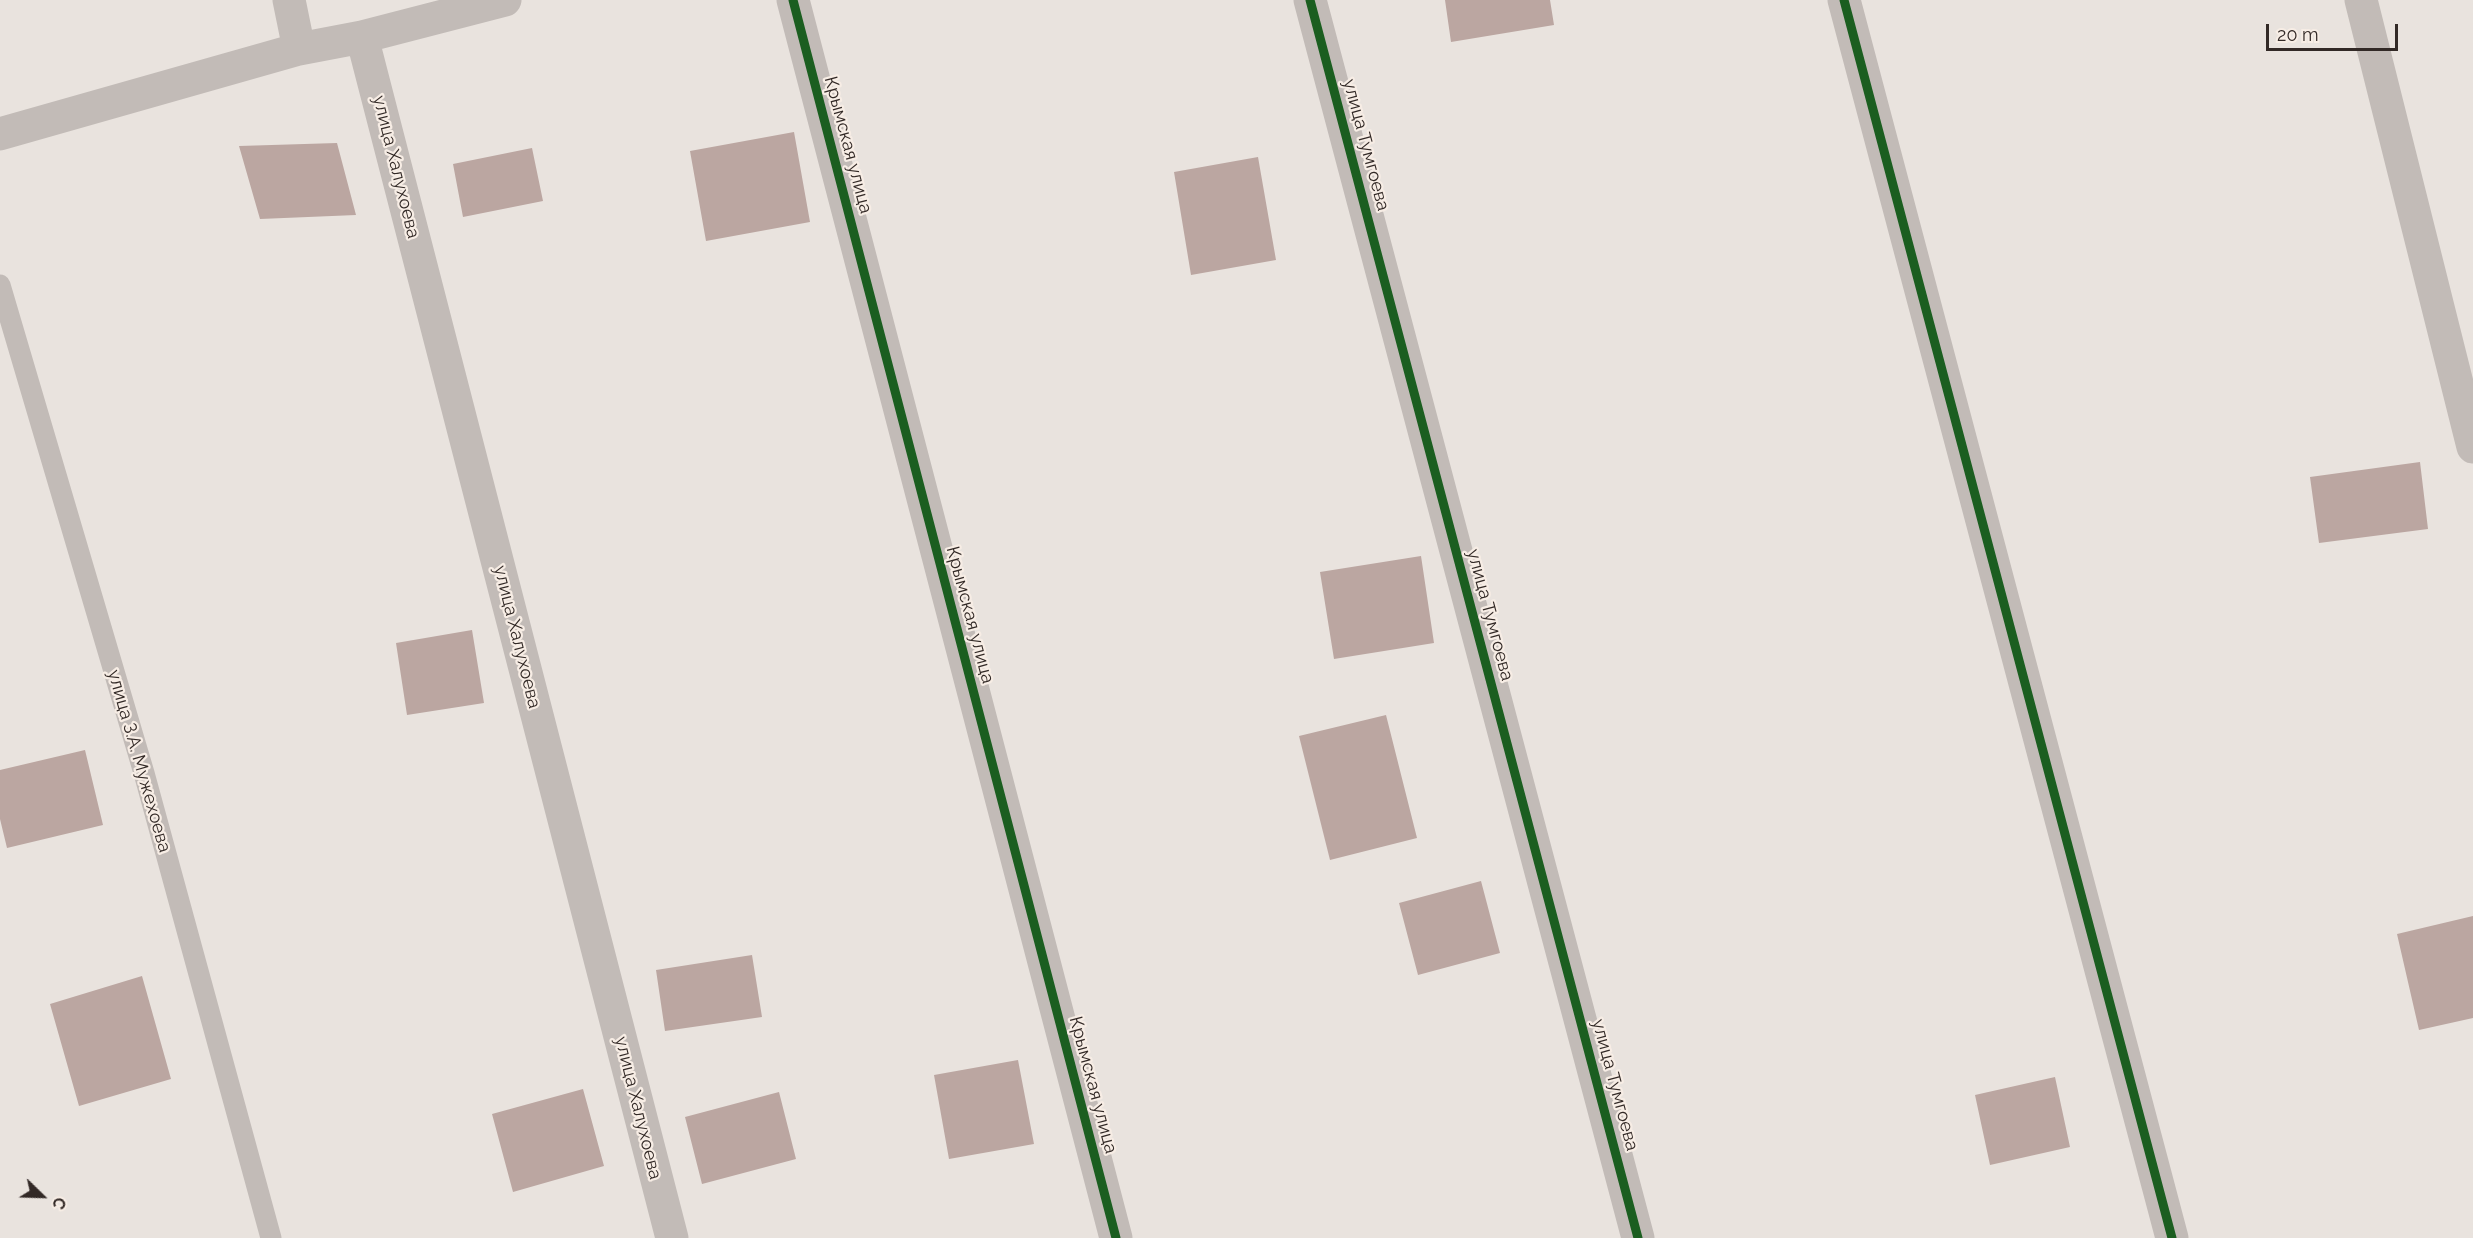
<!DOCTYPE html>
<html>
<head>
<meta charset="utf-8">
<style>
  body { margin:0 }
  #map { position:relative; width:2473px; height:1238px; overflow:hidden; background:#e9e3de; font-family:Raleway,sans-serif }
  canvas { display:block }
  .north { position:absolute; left:12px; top:1166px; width:60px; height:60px; -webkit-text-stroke:4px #f7ede5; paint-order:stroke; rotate:113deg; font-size:16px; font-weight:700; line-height:24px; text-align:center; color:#322926 }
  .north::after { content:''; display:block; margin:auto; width:21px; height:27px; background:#322926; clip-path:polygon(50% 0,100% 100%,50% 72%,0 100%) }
  .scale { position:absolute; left:2266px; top:24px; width:132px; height:27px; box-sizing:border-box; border:3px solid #322926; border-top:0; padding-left:8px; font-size:18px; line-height:21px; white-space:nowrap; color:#322926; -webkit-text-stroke:4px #f7ede5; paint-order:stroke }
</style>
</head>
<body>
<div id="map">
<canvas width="2473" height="1238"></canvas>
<div class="north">С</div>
<div class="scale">20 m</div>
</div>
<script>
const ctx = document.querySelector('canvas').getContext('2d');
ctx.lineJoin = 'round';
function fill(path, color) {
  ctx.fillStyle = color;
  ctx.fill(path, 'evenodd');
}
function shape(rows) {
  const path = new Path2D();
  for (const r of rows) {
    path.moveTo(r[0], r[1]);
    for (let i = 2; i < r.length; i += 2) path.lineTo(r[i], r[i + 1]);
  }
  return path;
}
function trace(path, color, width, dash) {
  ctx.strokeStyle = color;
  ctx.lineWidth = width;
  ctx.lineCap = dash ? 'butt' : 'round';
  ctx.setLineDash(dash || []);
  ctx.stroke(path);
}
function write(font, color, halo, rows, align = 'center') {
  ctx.font = font + ' Raleway,sans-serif';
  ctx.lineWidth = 4.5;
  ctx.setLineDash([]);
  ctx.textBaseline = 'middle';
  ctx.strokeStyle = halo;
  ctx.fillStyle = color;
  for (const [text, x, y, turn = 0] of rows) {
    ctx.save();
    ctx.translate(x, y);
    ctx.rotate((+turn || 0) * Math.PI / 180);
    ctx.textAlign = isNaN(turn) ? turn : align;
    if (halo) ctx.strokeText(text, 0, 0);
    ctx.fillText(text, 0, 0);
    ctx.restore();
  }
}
fill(shape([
  [1445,0,1550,0,1554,25,1451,42],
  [794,132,810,222,706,241,690,151],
  [337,143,356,215,260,219,239,146],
  [532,148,543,201,463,217,453,164],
  [1258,157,1276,260,1191,275,1174,172],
  [2420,462,2428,529,2319,543,2310,477],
  [1421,556,1434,643,1334,659,1320,572],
  [472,630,484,703,407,715,396,643],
  [1386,715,1417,838,1330,860,1299,736],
  [85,750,103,825,7,848,0,819,0,770],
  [1481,881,1500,953,1418,975,1399,903],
  [2473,916,2473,1018,2419,1030,2397,934],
  [752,955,762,1017,665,1031,656,970],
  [142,976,171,1079,79,1106,50,1004],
  [1018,1060,1034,1144,949,1159,934,1075],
  [2055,1077,2070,1147,1990,1165,1975,1095],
  [583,1089,604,1166,513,1192,492,1114],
  [779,1092,796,1159,702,1184,685,1117]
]), '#bba6a1');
trace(shape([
  [0,285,144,773,271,1238]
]), '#c2bbb7', 21);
trace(shape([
  [289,0,299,49],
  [793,0,1116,1238],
  [1310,0,1638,1238],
  [1844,0,2172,1238],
  [2361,0,2473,447],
  [362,37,672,1238],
  [0,134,299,49,362,37,505,0]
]), '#c2bbb7', 33);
trace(shape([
  [793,0,1116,1238],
  [1310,0,1638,1238],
  [1844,0,2172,1238]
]), '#1b5e20', 9);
write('18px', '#322926', '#f7ede5', [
  ["Крымская улица",848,145,75],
  ["улица Тумгоева",1366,145,75],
  ["улица Халухоева",396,167,76],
  ["Крымская улица",970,615,75],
  ["улица Тумгоева",1490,615,75],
  ["улица Халухоева",517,637,76],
  ["улица З.А. Мужехоева",139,761,74],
  ["Крымская улица",1093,1085,75],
  ["улица Тумгоева",1615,1085,75],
  ["улица Халухоева",638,1108,76]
]);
</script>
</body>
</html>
